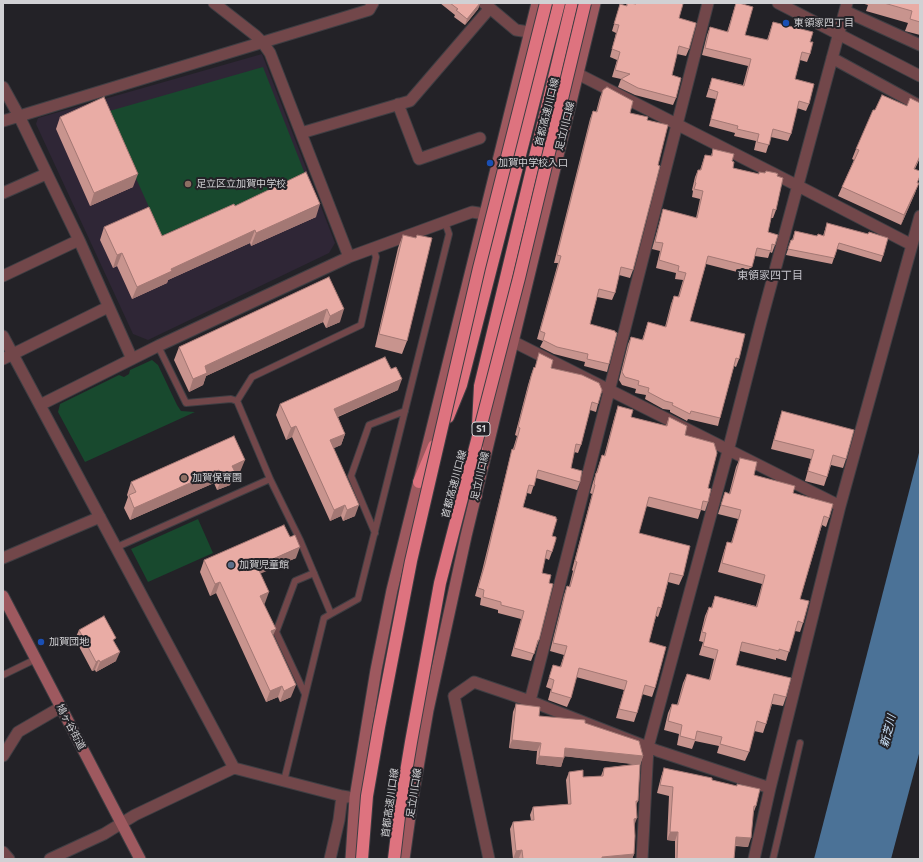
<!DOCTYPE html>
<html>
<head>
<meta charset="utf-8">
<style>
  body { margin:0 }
  #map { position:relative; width:923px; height:862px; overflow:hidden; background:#232227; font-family:Commissioner,sans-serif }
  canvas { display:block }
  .frame { position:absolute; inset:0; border:4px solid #d1d1d4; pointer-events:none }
</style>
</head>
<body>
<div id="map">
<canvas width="923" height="862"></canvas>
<div class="frame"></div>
</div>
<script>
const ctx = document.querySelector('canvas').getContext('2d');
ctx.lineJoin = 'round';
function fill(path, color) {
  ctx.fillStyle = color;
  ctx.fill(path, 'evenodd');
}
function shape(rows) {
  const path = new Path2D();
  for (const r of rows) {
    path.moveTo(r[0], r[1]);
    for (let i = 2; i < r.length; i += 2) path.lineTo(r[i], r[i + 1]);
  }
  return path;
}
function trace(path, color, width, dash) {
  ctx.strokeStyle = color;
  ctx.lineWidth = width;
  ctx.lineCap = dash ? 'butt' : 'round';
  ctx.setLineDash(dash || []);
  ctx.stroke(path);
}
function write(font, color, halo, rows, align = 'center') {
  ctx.font = font + ' Commissioner,"Noto Sans JP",sans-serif';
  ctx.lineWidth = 4;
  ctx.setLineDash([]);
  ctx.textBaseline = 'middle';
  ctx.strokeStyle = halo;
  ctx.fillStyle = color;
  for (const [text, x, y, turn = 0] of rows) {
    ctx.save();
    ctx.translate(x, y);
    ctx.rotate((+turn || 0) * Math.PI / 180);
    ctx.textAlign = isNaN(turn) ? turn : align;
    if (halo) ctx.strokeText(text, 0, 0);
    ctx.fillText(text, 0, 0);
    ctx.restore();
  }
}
fill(shape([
  [262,54,335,243,329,253,148,340,133,334,36,124,38,118]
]), '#2f2636');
fill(shape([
  [263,67,305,174,200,225,198,220,159,237,153,216,106,112],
  [152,360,158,365,177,405,181,411,195,412,85,462,58,412,60,404,119,375,124,377,129,374,130,370],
  [198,519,213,553,148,582,131,549]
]), '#18492e');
fill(shape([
  [920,449,920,750,891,859,814,859]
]), '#4b7297');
const service = shape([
  [158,346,186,403,231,399,237,401,270,479,300,540,331,614,324,618,284,781],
  [237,401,252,377,361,325,376,257,373,248],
  [375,533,351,476,369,425,405,411],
  [117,547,270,479],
  [331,614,358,599,449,234,445,222],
  [3,675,36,659],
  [305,694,276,632,295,581,314,573],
  [773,859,800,743]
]);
const minor = shape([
  [214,3,255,35,263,43,270,53,349,257],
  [484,3,516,30,529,32],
  [845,11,920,45],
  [832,58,920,106],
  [578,74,806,190,912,245],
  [3,87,19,116,79,240,132,359],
  [398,104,419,159,480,138],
  [3,121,369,10,373,3],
  [301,133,410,101,490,8],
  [3,193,46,174],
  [3,276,79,240],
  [3,336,234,768],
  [512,341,840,506],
  [3,359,108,307],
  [40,405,158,346,349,257,472,212,485,214],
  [3,558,100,517],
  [530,701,708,3],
  [3,756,18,732,61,707],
  [3,852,9,859],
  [50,859,104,834,135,815,234,768,342,796],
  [330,859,339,820,342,796,348,797],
  [489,859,454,696,474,682,530,701,658,751,770,788],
  [642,859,648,747,728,451,761,322,847,3],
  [754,859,770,788,840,506,920,216]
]);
const tertiary = shape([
  [778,3,920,76]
]);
const secondary = shape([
  [3,596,140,859],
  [351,859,355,798,376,670,392,590,537,3],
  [404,859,412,802,428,710,466,536,595,3]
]);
const motorway = shape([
  [448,417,461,385,559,3],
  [478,425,480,386,572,3],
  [419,482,434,446],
  [476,495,477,449]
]);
trace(service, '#3f3e43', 8);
trace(minor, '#3f3e43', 13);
trace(tertiary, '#3f3e43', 13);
trace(secondary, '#3f3e43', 13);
trace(motorway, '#3f3e43', 14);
trace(service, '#72474a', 6);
trace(minor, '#72474a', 11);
trace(tertiary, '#72474a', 11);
trace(secondary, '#9e595f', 11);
trace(motorway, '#de737f', 12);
const motorwayBridge = shape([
  [362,859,367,796,379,727,411,561,479,268,546,3],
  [394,859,400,808,411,742,440,583,519,278,585,3]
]);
trace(motorwayBridge, '#3f3e43', 14, []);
trace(motorwayBridge, '#de737f', 12);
fill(shape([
  [440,3,480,3,478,9,465,25,454,17,455,15],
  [627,3,636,4,636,3,680,3,679,18,689,49,686,56,677,54,672,75,676,98,673,105,635,95,618,87,621,79,612,77,617,60,610,57,616,33,612,31,620,4,626,6],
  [736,3,745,35,767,40,773,22,810,42,810,54,807,62,800,60,795,79,809,104,806,111,797,108,791,134,788,141,771,137,766,153,754,150,756,141,734,136,735,133,709,126,716,99,706,97,712,78,743,85,748,66,702,55,707,35,710,27,727,32],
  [861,3,920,3,920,35,905,31,908,23,866,11,868,5],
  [603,90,630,113,647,120,633,270,630,278,619,275,615,293,612,300,597,297,590,324,609,364,607,372,584,366,585,362,554,354,540,347,543,341,537,339,558,263,554,263,590,119,593,111,596,112,600,97],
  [920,103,920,158,915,169,918,183,915,193,901,225,838,196,854,160,852,159,856,149,907,106],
  [60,117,133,187,90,206,56,129],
  [713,149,732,161,733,168,759,174,777,176,776,210,773,218,771,218,768,232,775,245,772,253,770,252,768,258,755,256,749,275,706,264,690,321,739,359,736,367,734,366,720,418,718,426,688,419,687,421,670,412,670,410,663,409,645,399,646,395,635,393,636,389,622,385,619,380,628,344,631,337,642,340,648,322,665,327,671,304,674,296,678,297,683,280,675,279,676,273,656,268,660,251,652,249,661,217,663,209,696,218,700,199,692,197,693,191,692,190,695,177,698,170,700,170,705,155,711,156],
  [235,206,316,217,251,246,250,243,168,280,167,283,132,299,117,266,113,268,100,240,104,227,162,236],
  [827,223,883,256,881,262,837,249,832,264,786,255,791,240,792,240,795,231,817,236,823,236],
  [403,235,416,238,417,235,407,341,402,354,375,347,398,248],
  [329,277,340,322,326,328,323,322,206,376,203,385,189,392,174,360,179,347],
  [539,353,551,368,598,404,596,412,590,410,581,445,578,453,574,452,571,468,580,482,577,490,536,478,531,494,527,493,523,507,552,536,552,552,549,560,545,558,542,573,549,583,539,640,536,648,531,661,511,656,521,619,498,613,498,610,480,605,481,598,475,596,482,571,510,457,512,449,513,449,517,436,515,435,528,385,531,375,534,367,535,368],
  [398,390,338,417,345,434,341,445,333,448,355,516,343,521,341,516,330,521,292,437,286,440,276,415,280,404],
  [618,406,631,417,666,426,669,417,685,435,708,488,708,502,705,511,701,510,698,519,646,506,639,533,683,576,679,585,668,582,661,608,658,617,656,616,649,642,655,688,652,697,642,694,637,713,634,722,616,718,624,690,576,677,571,698,567,707,548,700,551,689,546,687,553,665,560,667,564,655,550,651,564,595,567,586,569,587,573,571,572,570,592,494,590,493,593,482,602,455,604,456,615,415],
  [782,411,846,459,843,468,831,465,824,486,805,481,811,459,771,449,779,420],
  [234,436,240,472,233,475,230,485,217,490,214,483,130,520,124,508,128,497,127,495,131,482],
  [740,458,754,475,793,493,829,518,826,527,822,525,800,599,803,623,800,632,795,631,786,661,776,658,776,660,740,651,736,665,786,697,783,706,772,704,766,724,763,733,754,731,749,752,745,761,717,753,719,746,695,741,692,749,677,745,679,734,664,730,668,713,672,704,677,705,683,683,687,674,709,680,714,659,699,655,703,642,699,641,705,616,709,607,711,608,715,596,756,606,762,584,718,572,724,551,727,542,731,543,738,519,718,514,725,492,729,494,736,467],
  [296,558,260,573,265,603,264,604,273,636,291,697,280,702,278,697,266,702,216,593,210,596,200,572,204,560],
  [79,630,114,641,116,661,96,672,95,670,92,671,75,639],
  [516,704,539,716,585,723,643,756,640,765,638,801,636,805,634,825,634,854,632,859,519,859,519,858,513,859,510,829,513,822,531,820,530,815,533,807,568,804,566,780,569,772,583,777,601,776,604,768,635,764,564,756,561,767,536,764,537,751,509,748,513,712],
  [664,768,712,780,756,806,753,814,748,847,735,846,734,859,675,859,675,841,667,840,669,796,657,793,661,777]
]), '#c8948e');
fill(shape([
  [480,3,478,9,465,25,467,19],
  [138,174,133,187,90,206,94,193],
  [919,183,915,193,901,225,904,215],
  [320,204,316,217,251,246,256,233],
  [255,230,250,243,168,280,167,283,132,299,137,287,171,269],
  [122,253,117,266,113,268,117,255],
  [327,309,323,322,206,376,203,385,189,392,193,379,205,366],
  [344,309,340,322,326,328,330,316],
  [402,379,398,390,330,420,334,409],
  [296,426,292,437,286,440,291,428],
  [345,434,341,445,326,452,330,440],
  [245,460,240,472,233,475,230,485,217,490,222,478,232,466],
  [219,470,214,483,130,520,134,508],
  [345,505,341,516,330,521,334,510],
  [359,505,355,516,343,521,347,510],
  [300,547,296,558,253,577,257,566],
  [220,582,216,593,210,596,215,584],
  [269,592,265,603,256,607,260,596],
  [276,629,271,640,271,631],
  [120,652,116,661,96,672,100,662],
  [99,660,95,670,92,671,96,662],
  [296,685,291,697,280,702,284,691],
  [282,686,278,697,266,702,270,691],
  [512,740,541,743,537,751,509,748],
  [565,748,643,756,640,765,562,756],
  [539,756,564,758,561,767,536,764],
  [637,818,634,826,634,819],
  [670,832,678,832,675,841,667,840],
  [736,837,751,838,748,847,733,845],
  [522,850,519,858,513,859,516,851],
  [634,854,632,859,601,859,602,857]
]), '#a37874');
const building = shape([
  [450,3,480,3,467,19,456,10,458,9,450,3],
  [627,3,630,3,636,4,637,3,680,3,683,4,679,18,696,23,696,24,689,49,679,46,672,75,681,78,676,98,638,88,621,79,630,74,615,70,620,52,612,49,619,25,614,24,620,4,627,6,627,3],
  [736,3,739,3,753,7,745,35,768,40,773,22,813,32,810,42,813,42,810,54,802,52,795,79,814,84,809,104,799,101,791,134,773,129,769,145,757,142,759,134,737,129,738,126,711,119,718,92,709,89,712,78,744,86,751,59,705,48,710,27,728,32,736,3],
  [884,3,920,3,920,22,910,19,912,11,884,3],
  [607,87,633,101,630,113,648,117,647,120,668,125,658,165,660,166,633,270,621,267,615,293,599,289,590,324,615,331,615,332,617,333,609,364,587,359,588,354,557,347,543,340,545,333,540,331,561,256,557,255,593,111,597,112,603,90,607,87],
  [882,95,907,106,910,98,920,103,920,156,914,169,920,171,920,176,917,183,919,183,904,215,842,187,859,150,856,149,873,110,875,110,882,95],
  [104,97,138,174,94,193,60,117,104,97],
  [713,149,734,154,732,161,734,162,733,168,759,174,759,172,765,173,766,171,776,173,778,174,777,176,783,178,776,210,773,209,768,232,778,235,775,245,772,244,771,251,757,248,752,267,708,256,690,321,745,334,739,359,736,358,720,418,691,411,690,414,672,405,673,403,665,401,648,392,649,388,638,385,639,381,625,377,622,372,631,337,643,340,648,322,666,327,674,296,679,297,686,273,678,271,679,266,659,260,663,243,655,242,663,209,697,218,703,191,694,189,696,183,695,182,698,170,701,170,705,155,712,156,713,149],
  [306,172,320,204,256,233,255,230,171,269,172,271,137,287,122,253,117,255,104,227,149,207,162,236,234,204,235,206,306,172],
  [827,223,868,234,869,232,888,238,883,256,839,243,834,258,788,249,791,240,793,240,795,231,817,236,818,234,824,236,827,223],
  [403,235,416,238,417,235,432,238,407,341,379,334,403,235],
  [329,277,344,309,330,316,327,309,205,366,207,373,193,379,179,347,329,277],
  [539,353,553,360,551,368,582,375,599,383,602,390,598,404,592,402,581,445,576,444,571,468,582,471,580,482,538,470,534,486,529,485,523,507,556,517,556,519,557,519,552,536,556,537,556,539,552,552,547,550,542,573,551,575,549,583,553,584,539,640,538,640,534,654,514,648,524,611,501,605,501,602,483,597,484,590,478,588,485,564,512,449,514,450,520,428,518,427,531,377,534,367,535,368,539,353],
  [385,357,391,369,396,367,402,379,334,409,345,434,330,440,359,505,347,510,345,505,334,510,296,426,291,428,280,404,385,357],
  [618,406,633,410,631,417,667,426,669,417,687,426,685,435,714,443,717,453,708,488,711,489,708,502,703,501,701,510,649,497,639,533,690,546,683,576,670,573,661,608,658,607,649,642,666,647,655,688,645,685,637,713,619,709,627,681,579,668,571,698,551,692,554,680,549,678,553,665,561,667,567,646,553,643,567,586,570,587,577,562,575,561,595,485,594,484,596,473,597,473,602,455,605,456,618,406],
  [782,411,854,430,846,459,833,455,827,477,808,471,814,450,774,440,782,411],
  [234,436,245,460,232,466,235,472,222,478,219,470,134,508,129,495,136,492,131,482,234,436],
  [740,458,757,462,754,475,795,486,793,493,833,504,829,518,824,516,800,599,809,601,803,623,798,621,789,652,779,649,779,651,742,642,736,665,791,678,786,697,774,694,766,724,757,721,749,752,720,744,722,737,697,731,695,740,680,736,682,725,668,721,672,704,678,705,687,674,710,680,718,650,703,646,706,633,702,632,709,607,712,608,715,596,757,607,765,575,722,563,727,542,732,543,741,510,721,505,725,492,730,494,740,458],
  [284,525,290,537,295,535,300,547,257,566,269,592,260,596,276,629,271,631,296,685,284,691,282,686,270,691,220,582,215,584,204,560,284,525],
  [104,616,116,638,113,640,120,652,100,662,99,660,96,662,79,630,104,616],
  [516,704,540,707,539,716,585,720,585,723,639,741,643,756,565,748,564,758,539,756,541,743,512,740,516,704],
  [640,764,638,801,636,801,637,818,634,819,635,836,634,854,602,857,602,859,523,859,522,850,516,851,513,822,534,820,533,807,571,804,569,772,583,770,583,777,603,776,604,768,640,764],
  [664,768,712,778,712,780,737,786,737,784,760,789,756,806,754,806,751,838,736,837,734,859,677,859,678,832,670,832,673,787,660,785,664,768]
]);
fill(building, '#e9aca5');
trace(building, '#a37874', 1);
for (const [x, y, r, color] of [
  [786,23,4,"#1a4fb4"],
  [490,163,4,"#1a4fb4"],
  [188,184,4,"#8d6e63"],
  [184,478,4,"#8d6e63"],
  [231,565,4,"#5c6f8a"],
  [41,642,4,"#1a4fb4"]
]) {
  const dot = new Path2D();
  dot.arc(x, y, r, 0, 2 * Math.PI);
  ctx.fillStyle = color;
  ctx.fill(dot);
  trace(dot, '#232227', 1.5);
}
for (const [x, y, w] of [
  [481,429,18]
]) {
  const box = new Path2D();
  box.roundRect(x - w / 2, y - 7, w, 14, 3);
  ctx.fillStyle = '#232227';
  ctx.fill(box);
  trace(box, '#d1d1d4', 1);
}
write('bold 9px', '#d1d1d4', null, [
  ["S1",481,429]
]);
write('10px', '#d1d1d4', '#232227', [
  ["東領家四丁目",794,23],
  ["加賀中学校入口",498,163],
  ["足立区立加賀中学校",196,184],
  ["加賀保育園",192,478],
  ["加賀児童館",239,565],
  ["加賀団地",49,642]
], 'left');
write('10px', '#d1d1d4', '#232227', [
  ["首都高速川口線",547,112,-76],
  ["足立川口線",565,126,-76],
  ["足立川口線",480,476,-77],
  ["首都高速川口線",454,484,-75],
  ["鳩ヶ谷街道",71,727,62],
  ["足立川口線",414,793,-81],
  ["首都高速川口線",390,803,-82]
]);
write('11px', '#c3c2c9', '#232227', [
  ["東領家四丁目",770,275]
]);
write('italic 11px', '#cee6fd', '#232227', [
  ["新芝川",888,731,-76]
]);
</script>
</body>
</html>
